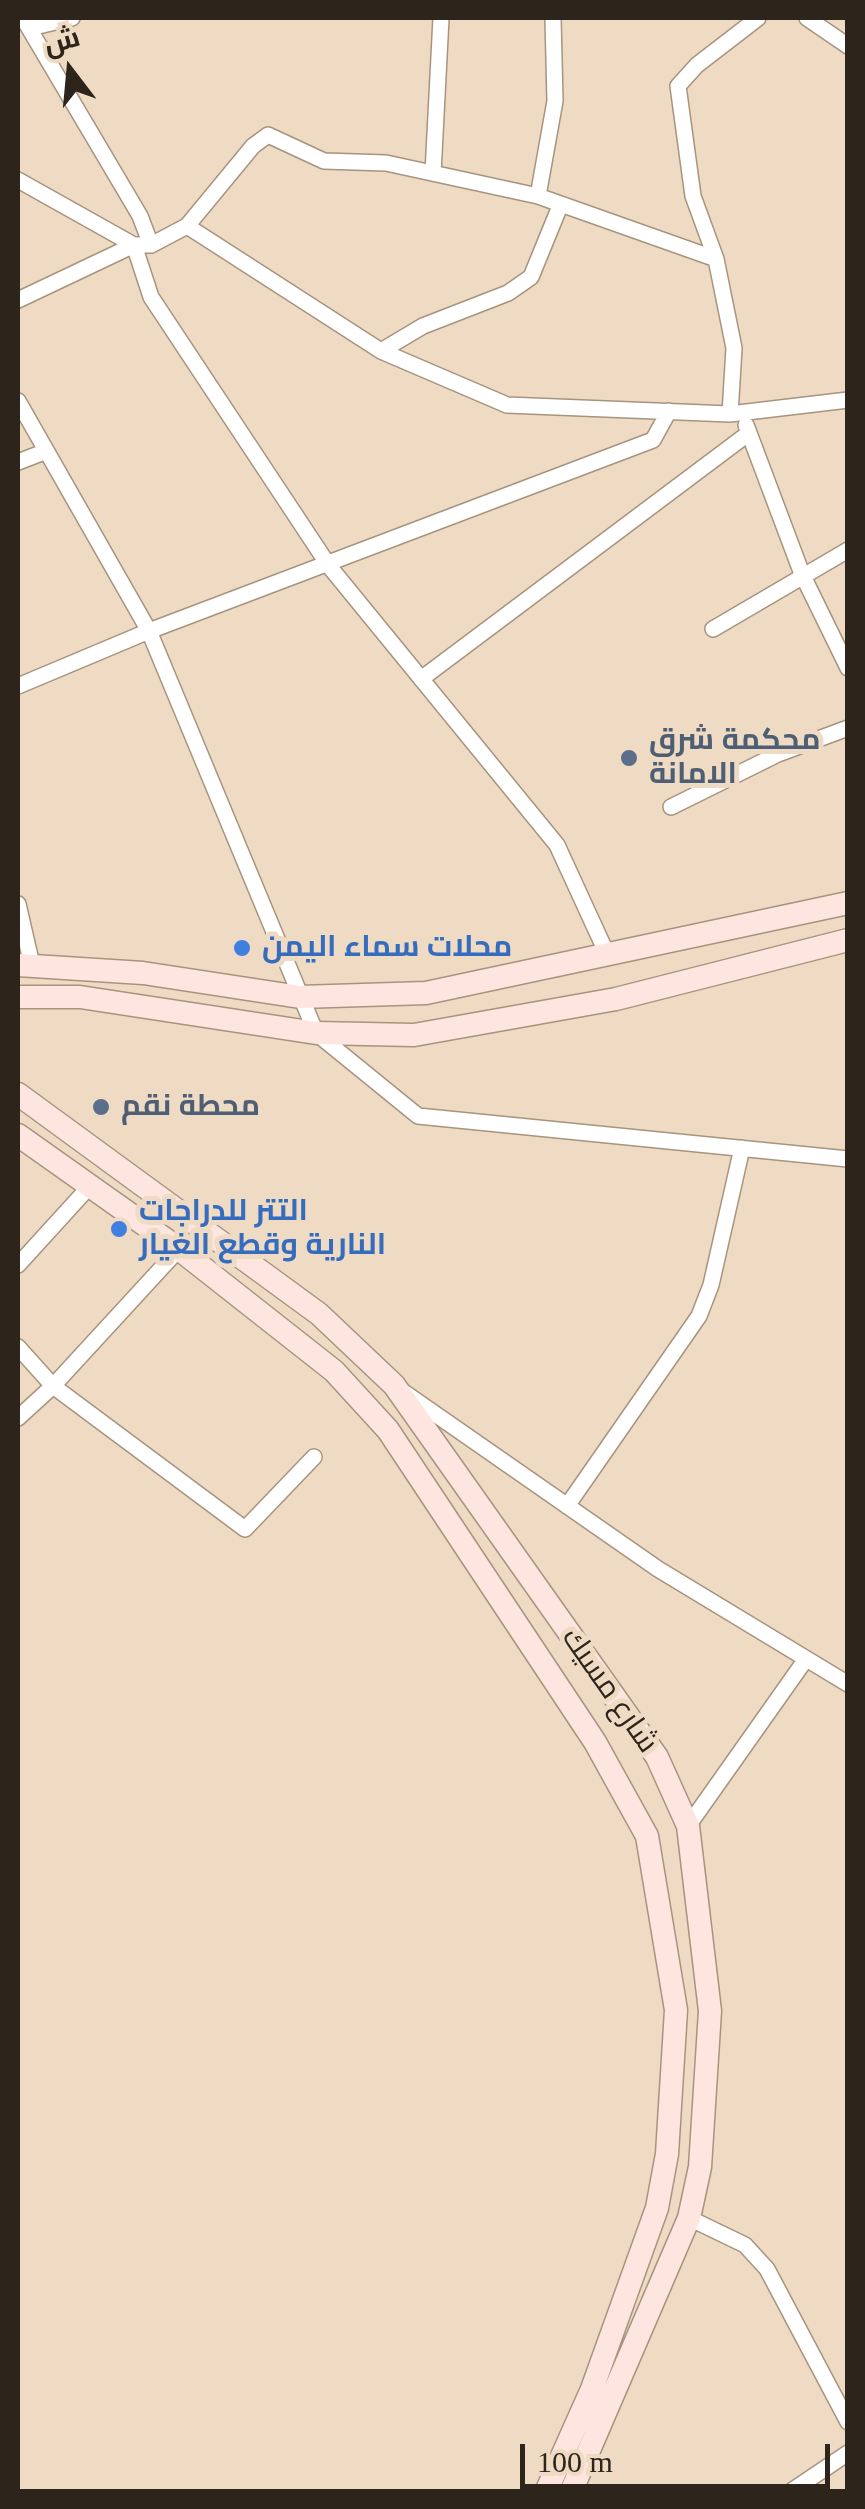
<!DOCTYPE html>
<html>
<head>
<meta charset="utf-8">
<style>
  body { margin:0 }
  #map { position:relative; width:865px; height:2509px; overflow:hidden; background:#efdbc3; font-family:"Times New Roman",Cairo,serif }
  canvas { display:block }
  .frame { position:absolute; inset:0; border:20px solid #2d251c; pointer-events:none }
  .north { position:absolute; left:20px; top:20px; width:100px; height:100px; -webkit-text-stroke:8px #efdbc3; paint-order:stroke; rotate:344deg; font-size:28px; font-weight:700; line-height:40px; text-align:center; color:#2d251c }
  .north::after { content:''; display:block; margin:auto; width:35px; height:45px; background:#2d251c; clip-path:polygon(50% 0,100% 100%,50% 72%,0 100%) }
  .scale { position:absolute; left:520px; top:2444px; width:310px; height:45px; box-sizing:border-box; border:5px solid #2d251c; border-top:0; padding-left:12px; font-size:30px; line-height:35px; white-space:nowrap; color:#2d251c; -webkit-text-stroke:8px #efdbc3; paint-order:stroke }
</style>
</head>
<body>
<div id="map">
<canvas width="865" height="2509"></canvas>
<div class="frame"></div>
<div class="north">ش</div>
<div class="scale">100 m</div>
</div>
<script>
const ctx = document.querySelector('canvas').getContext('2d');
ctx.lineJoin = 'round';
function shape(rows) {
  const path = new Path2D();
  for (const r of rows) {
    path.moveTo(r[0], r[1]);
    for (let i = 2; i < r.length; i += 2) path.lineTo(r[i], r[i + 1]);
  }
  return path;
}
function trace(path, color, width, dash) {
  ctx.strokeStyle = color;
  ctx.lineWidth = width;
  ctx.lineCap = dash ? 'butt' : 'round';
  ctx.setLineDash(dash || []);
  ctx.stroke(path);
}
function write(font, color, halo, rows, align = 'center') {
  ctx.font = font + ' "Times New Roman",Cairo,serif';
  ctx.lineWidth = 10;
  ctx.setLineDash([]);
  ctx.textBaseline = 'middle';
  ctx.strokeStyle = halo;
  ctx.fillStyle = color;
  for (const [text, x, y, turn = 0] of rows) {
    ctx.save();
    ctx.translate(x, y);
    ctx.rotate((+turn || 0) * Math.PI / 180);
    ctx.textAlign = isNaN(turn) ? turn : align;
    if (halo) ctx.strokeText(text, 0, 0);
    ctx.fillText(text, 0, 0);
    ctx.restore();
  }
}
const street = shape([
  [23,18,140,216,151,245],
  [807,18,848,46],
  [30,28,72,18],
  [433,173,441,18],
  [18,180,134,245,151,297,329,566,557,845,607,954],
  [538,196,555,101,553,18],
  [187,226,253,146,268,135,324,161,386,163,538,196,716,259],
  [18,300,134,245,151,245,187,226,381,351,507,405,730,414,848,400],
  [381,351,423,326,508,293,531,277,560,206],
  [18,401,149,631,316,1033,418,1116,848,1159],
  [730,414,734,348,716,259,693,196,678,86,697,65,758,18],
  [746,425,802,574,848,668],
  [18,462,44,452],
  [713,629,848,550],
  [421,679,749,433],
  [18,686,149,631,653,440,669,411],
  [671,807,778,754,848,728],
  [18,904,32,965],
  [18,1265,89,1187],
  [18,1347,53,1386,245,1529,314,1457],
  [405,1393,658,1569,848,1684],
  [18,1418,53,1386,179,1249],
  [567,1506,699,1316,711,1285,742,1148],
  [688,1826,806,1659],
  [689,2218,745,2245,767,2269,848,2422],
  [790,2492,848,2453]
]);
const secondary = shape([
  [18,965,143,973,300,997,426,993,848,903],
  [18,997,80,997,316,1033,414,1035,616,999,848,940],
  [18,1094,319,1314,394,1385,657,1757,688,1826,710,2011,700,2167,689,2218,571,2492],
  [18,1135,179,1249,334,1371,388,1430,595,1742,647,1836,676,2010,667,2154,657,2208,592,2389,546,2492]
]);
trace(street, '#a7947e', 18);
trace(secondary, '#a7947e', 25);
trace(street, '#fff', 15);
trace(secondary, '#fee5e0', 22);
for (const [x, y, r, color] of [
  [629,758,10,"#5c6f8a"],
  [242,948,10,"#3f7fe0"],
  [101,1107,10,"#5c6f8a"],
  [119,1229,10,"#3f7fe0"]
]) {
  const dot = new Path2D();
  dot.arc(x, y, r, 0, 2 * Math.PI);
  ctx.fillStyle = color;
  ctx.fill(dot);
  trace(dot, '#efdbc3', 4);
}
write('bold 30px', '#4e5e75', '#efdbc3', [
  ["محكمة شرق",649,741],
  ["الامانة",649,775],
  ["محطة نقم",121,1107]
], 'left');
write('bold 30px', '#366cbe', '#efdbc3', [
  ["محلات سماء اليمن",262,948],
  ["التتر للدراجات",139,1212],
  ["النارية وقطع الغيار",139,1246]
], 'left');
write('30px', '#2d251c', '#efdbc3', [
  ["شارع مسيك",609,1691,55]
]);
</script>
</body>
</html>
